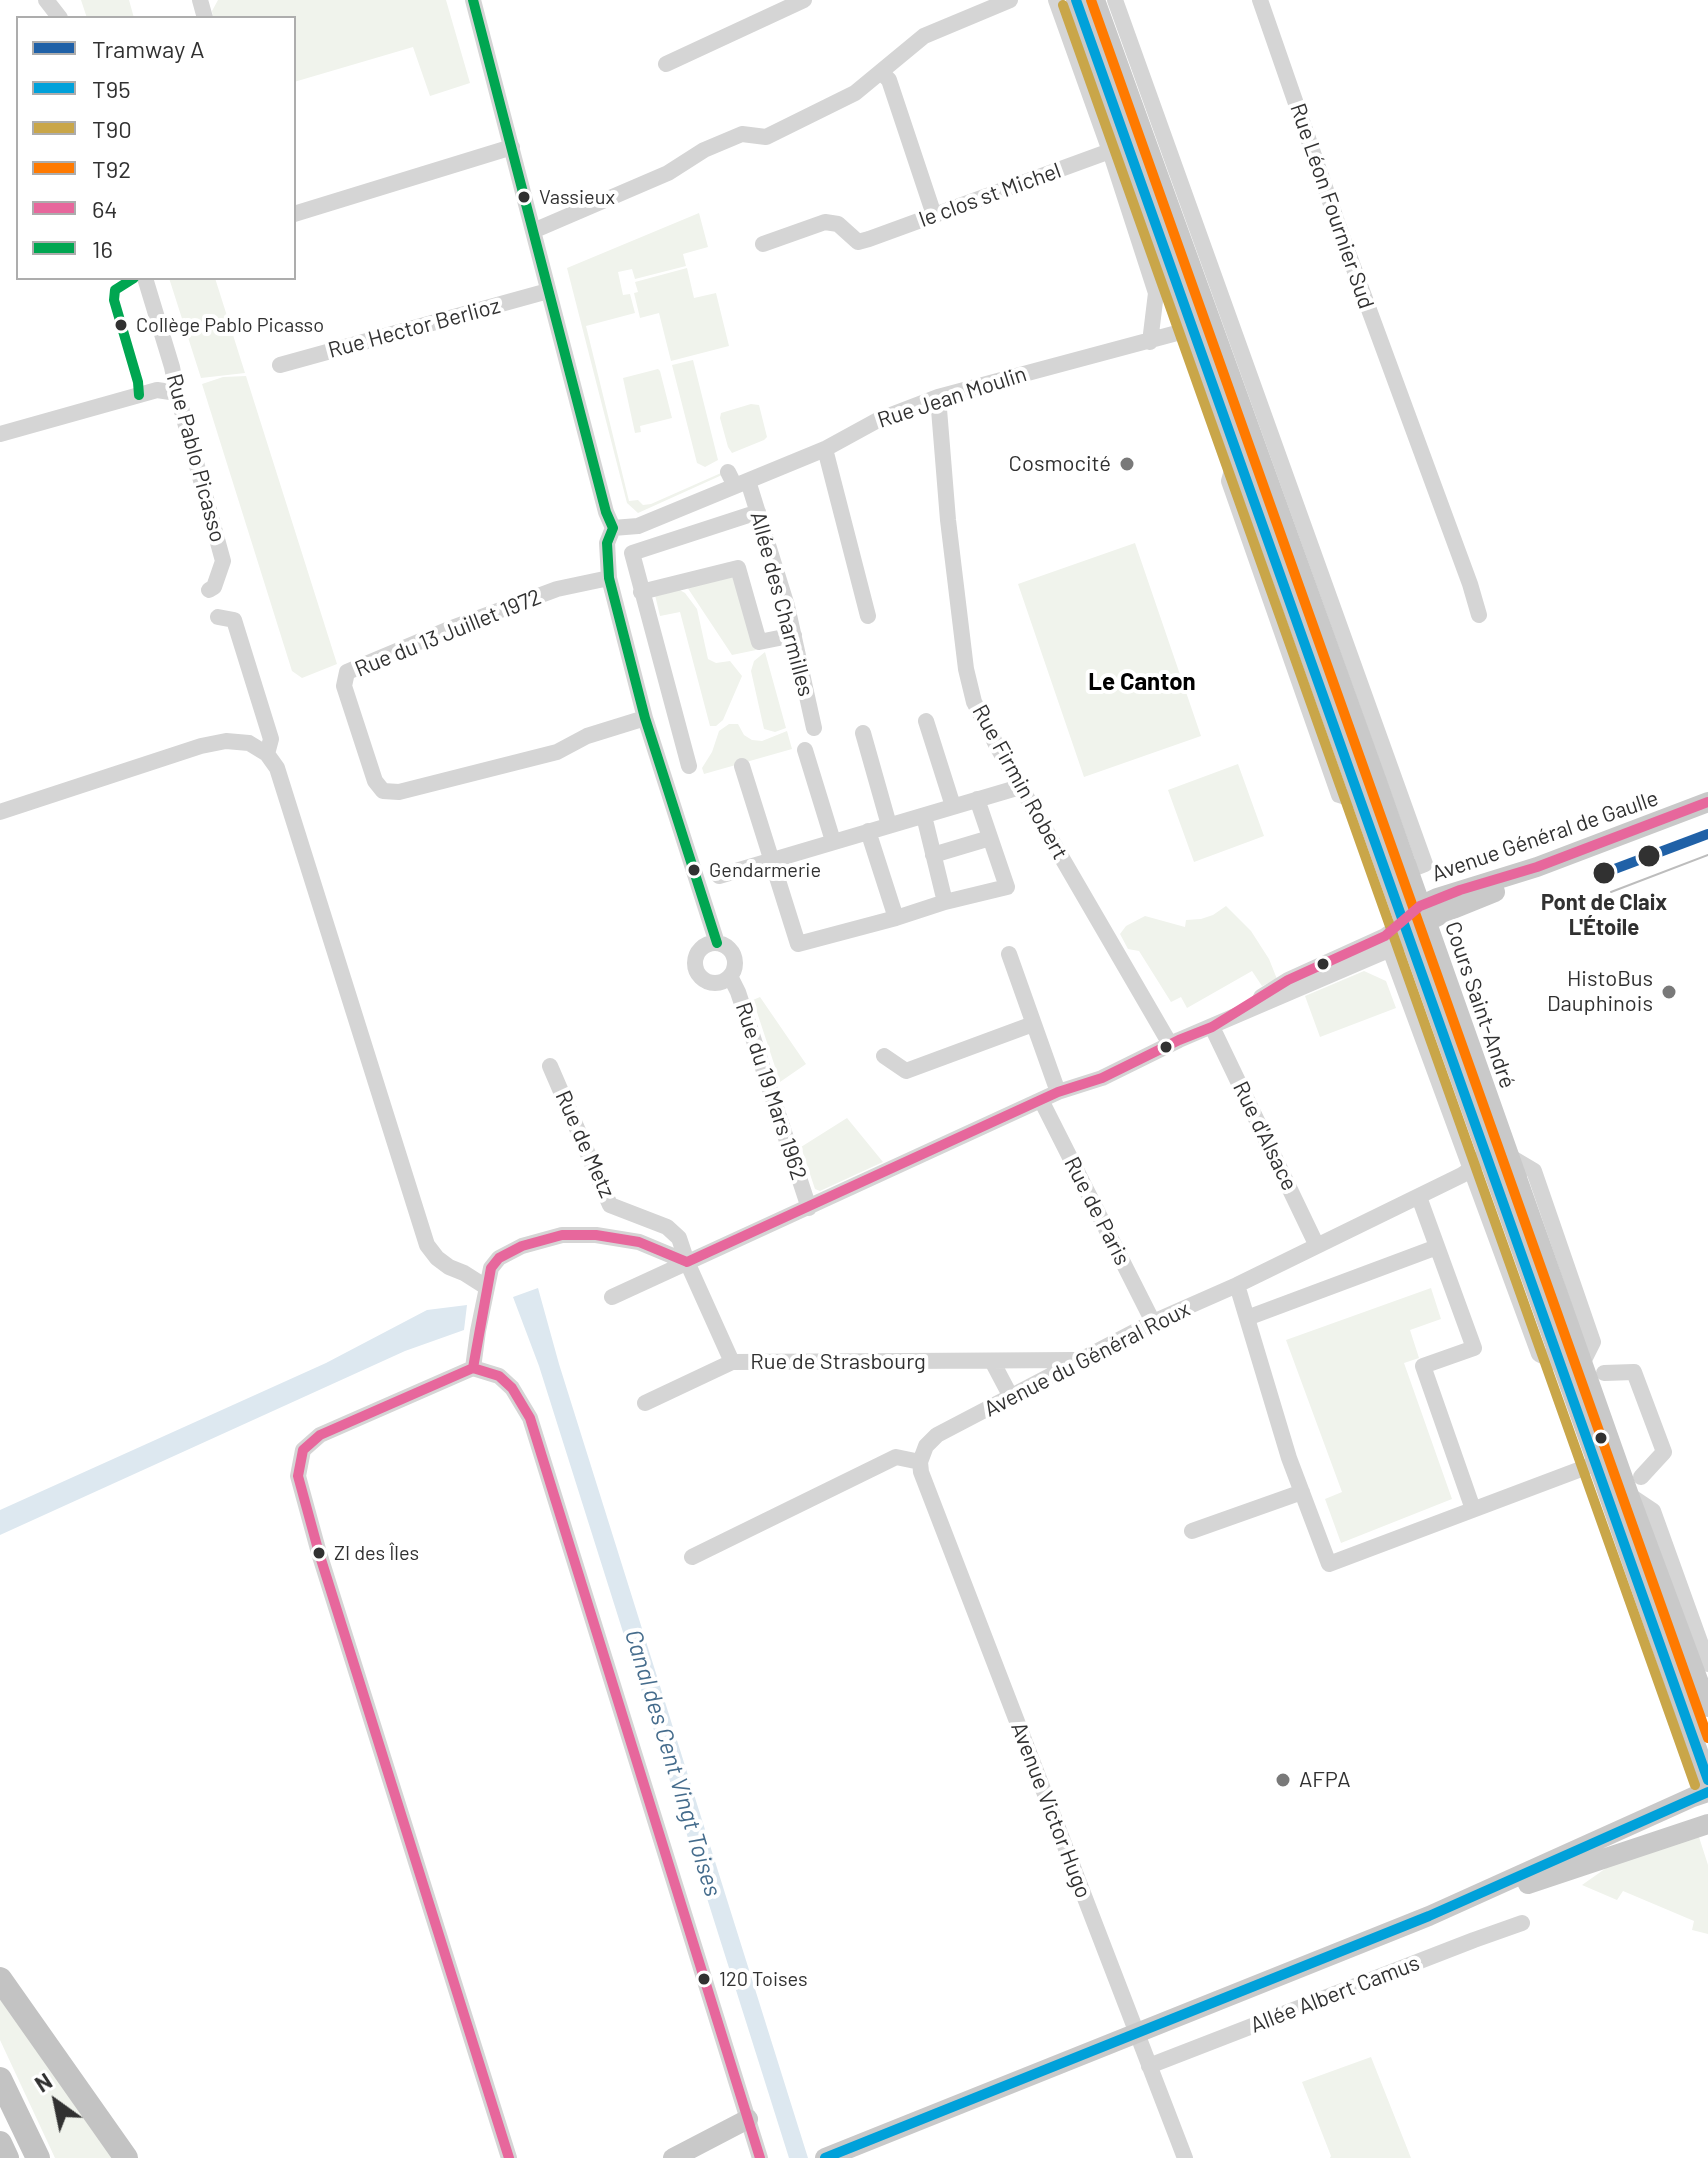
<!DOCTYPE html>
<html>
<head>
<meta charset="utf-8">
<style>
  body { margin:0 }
  #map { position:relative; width:1708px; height:2158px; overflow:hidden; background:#fff; font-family:Barlow,sans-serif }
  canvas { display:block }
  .legend { position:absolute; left:16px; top:16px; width:280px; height:264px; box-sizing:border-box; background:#fff; border:2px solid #adadad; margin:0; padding:10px 14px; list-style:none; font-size:24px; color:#313131 }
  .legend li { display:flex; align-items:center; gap:16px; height:40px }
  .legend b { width:40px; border:2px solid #adadad }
  .north { position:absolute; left:16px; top:2062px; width:80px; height:80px; -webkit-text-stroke:6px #fff; paint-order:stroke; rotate:327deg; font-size:22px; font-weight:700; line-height:32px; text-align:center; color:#313131 }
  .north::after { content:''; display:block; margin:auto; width:28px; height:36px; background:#313131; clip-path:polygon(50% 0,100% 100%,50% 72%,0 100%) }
</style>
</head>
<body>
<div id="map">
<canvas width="1708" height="2158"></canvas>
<ul class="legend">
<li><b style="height:10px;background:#2061a7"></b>Tramway A</li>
<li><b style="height:10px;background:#00a1da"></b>T95</li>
<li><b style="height:10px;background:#c9a649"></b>T90</li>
<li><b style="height:10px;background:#ff7a00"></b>T92</li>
<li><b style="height:10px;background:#e7679c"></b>64</li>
<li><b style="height:10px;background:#00a651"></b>16</li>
</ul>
<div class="north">N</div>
</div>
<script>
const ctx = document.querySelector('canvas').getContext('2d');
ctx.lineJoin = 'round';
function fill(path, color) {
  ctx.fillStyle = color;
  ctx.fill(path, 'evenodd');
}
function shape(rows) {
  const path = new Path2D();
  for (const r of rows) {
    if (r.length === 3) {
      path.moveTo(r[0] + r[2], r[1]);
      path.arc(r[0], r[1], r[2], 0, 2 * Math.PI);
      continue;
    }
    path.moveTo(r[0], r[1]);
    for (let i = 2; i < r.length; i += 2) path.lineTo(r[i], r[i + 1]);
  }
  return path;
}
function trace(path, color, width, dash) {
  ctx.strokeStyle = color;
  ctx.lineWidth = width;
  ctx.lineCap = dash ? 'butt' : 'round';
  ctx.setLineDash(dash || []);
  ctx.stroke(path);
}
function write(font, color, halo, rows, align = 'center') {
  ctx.font = font + ' Barlow,sans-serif';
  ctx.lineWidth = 8;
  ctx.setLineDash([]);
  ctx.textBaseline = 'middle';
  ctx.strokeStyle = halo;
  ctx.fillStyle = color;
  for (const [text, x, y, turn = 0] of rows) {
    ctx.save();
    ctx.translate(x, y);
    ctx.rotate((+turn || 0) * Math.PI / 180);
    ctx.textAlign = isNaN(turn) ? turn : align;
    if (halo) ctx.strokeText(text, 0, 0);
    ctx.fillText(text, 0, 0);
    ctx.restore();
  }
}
fill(shape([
  [81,0,129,0,134,18,87,18],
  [218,0,446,0,470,83,430,96,413,47,294,82,294,18,213,18,212,11],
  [699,213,708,247,683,254,686,266,635,279,632,269,618,272,623,295,630,294,635,313,586,326,629,501,638,500,643,505,651,504,721,473,722,475,638,513,627,503,567,268],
  [687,268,694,298,716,293,729,346,671,361,659,313,640,318,634,293,638,292,635,282],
  [169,278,215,278,245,373,201,378],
  [693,360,718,460,705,467,697,463,672,365],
  [658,369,660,371,672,418,640,426,641,432,635,433,623,378],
  [246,376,337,664,302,678,292,671,202,384,223,377],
  [751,404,759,405,767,437,764,440,732,453,728,447,720,418,721,413],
  [1135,543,1201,736,1084,777,1018,584],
  [730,576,736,581,756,650,732,655,687,587],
  [678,589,685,593,697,609,708,659,716,663,730,661,742,676,723,720,716,726,710,726,680,612,660,616,655,595],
  [765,652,786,728,775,732,764,729,751,671,754,661],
  [729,724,738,724,744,735,752,740,762,741,787,731,792,749,704,774,702,768,712,752,719,731],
  [1238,764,1264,836,1194,862,1168,790],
  [1226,906,1251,931,1269,959,1277,979,1262,986,1252,971,1187,1008,1181,997,1171,1002,1139,951,1128,949,1120,934,1126,926,1145,916,1185,927,1186,920,1201,919,1213,915],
  [1364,971,1386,981,1396,1008,1320,1037,1305,996],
  [760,997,806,1064,780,1082,753,1000],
  [847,1118,883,1162,820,1191,815,1189,801,1147],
  [1431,1288,1441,1319,1410,1330,1419,1358,1404,1363,1452,1499,1341,1543,1325,1499,1342,1492,1286,1340],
  [1699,1837,1708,1865,1708,1934,1692,1930,1694,1921,1623,1891,1617,1900,1582,1885,1609,1866],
  [0,1987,118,2158,55,2158,0,2040],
  [1371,2057,1411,2158,1330,2158,1331,2156,1302,2082]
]), '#f0f3ec');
fill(shape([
  [538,1288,559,1364,808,2158,789,2158,539,1366,513,1297],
  [467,1305,464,1330,405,1351,0,1535,0,1510,326,1363,427,1310]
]), '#dde8f0');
trace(shape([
  [46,0,60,18],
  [200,0,205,18],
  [473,0,606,512,613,528],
  [1056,0,1110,151,1156,293,1150,342],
  [1115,0,1425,864,1407,871],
  [1260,0,1343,239,1470,584,1479,615],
  [666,64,804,0],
  [881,72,889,80,934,215],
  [294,214,512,147],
  [533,231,668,173,704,150,742,134,766,137,855,93,924,36,1010,0],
  [763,244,825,222,838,224,858,242,869,239,1110,151],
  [145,278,172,367,177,393,223,561,214,587,209,590],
  [280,365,548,291],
  [938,397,948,520,966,669,974,702,998,748,1170,1044],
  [0,434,157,390,177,393],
  [825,449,868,616],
  [1237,453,1229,481,1339,795,1361,802],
  [728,472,735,486],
  [748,481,787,606,814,728],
  [613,528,638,526,825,449,878,420,938,397,1203,326],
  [613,528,607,543,609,578,645,718,717,943],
  [609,578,557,589,452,628,347,672,344,686,375,781,383,791,399,792,557,752,587,736,645,718],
  [641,592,738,568,759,642,794,635],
  [218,617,234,620,271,739,267,754],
  [926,721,953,806],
  [863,733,889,825],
  [805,750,833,841],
  [689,766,632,553,758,512],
  [742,766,798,944,896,918,868,831],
  [0,812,201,746,226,741,249,743,267,754,277,768,427,1245,437,1258,449,1267,464,1273,486,1287],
  [933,855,990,838],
  [719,876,1020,787],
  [945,902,1007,887,977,799],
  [896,918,945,902,924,816],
  [1385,936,1539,1354,1563,1366],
  [715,963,20],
  [1009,954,1058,1092],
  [730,976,738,992,809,1208],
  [1261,997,1288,980,1385,936,1403,923],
  [1212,1027,1317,1246],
  [884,1056,906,1071,1033,1024],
  [550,1066,610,1205,667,1227,679,1238,687,1262,732,1362],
  [1041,1100,1153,1322],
  [1507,1155,1534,1171,1593,1342,1583,1362],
  [1419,1197,1474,1348,1423,1366,1473,1509],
  [1237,1285,1289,1458,1329,1564,1597,1463],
  [612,1297,1058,1092,1102,1078,1179,1040,1391,949,1409,938],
  [1247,1318,1437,1247],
  [992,1361,1011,1397],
  [473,1368,320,1435,303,1450,298,1476,319,1553,509,2158],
  [473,1368,499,1376,512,1388,530,1418,760,2158],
  [473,1368,478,1331,491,1268,499,1258,522,1246,562,1235,596,1235,639,1242,687,1262],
  [1604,1373,1634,1372,1664,1452,1641,1477],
  [645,1403,732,1362,1076,1360],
  [920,1462,921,1472,1185,2158],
  [1629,1495,1653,1511,1708,1664],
  [1192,1531,1302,1492],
  [692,1557,896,1457,920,1462,926,1446,937,1435,1153,1322,1237,1285,1462,1175,1471,1169,1486,1152],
  [1149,2066,1474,1940,1522,1923]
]), '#d5d5d5', 16);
trace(shape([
  [1076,0,1604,1482,1708,1780],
  [1095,0,1376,779,1629,1495,1708,1707],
  [1412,915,1420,906,1437,898,1537,867,1708,802],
  [1417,931,1426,922,1448,911,1495,892],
  [1528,1884,1708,1824],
  [673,2158,748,2119],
  [825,2158,1429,1916,1693,1797,1708,1792]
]), '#c9c9c9', 20);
trace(shape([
  [0,1979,126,2158],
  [0,2079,38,2158],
  [0,2143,7,2158]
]), '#c3c3c3', 24);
trace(shape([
  [1611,892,1708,855]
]), '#bdbdbd', 2);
trace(shape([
  [1076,0,1708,1780],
  [825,2158,1429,1916,1708,1792]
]), '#00a1da', 10);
trace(shape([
  [1063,5,1695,1785]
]), '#c9a649', 10);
trace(shape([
  [1091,0,1708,1738]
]), '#ff7a00', 10);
trace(shape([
  [687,1262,1058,1092,1102,1078,1179,1040,1212,1027,1288,980,1385,936,1420,906,1460,890,1537,867,1708,802],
  [473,1368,320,1435,303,1450,298,1476,319,1553,509,2158],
  [473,1368,499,1376,512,1388,530,1418,760,2158],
  [473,1368,491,1268,499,1258,522,1246,562,1235,596,1235,639,1242,687,1262]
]), '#e7679c', 10);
trace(shape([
  [473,0,606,512,613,528],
  [134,278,115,290,114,300,138,382,139,395],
  [613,528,607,543,609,578,645,718,717,943]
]), '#00a651', 10);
trace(shape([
  [1604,873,1708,834]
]), '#2061a7', 10);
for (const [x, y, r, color] of [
  [524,197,7,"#313131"],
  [121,325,7,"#313131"],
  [1127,464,8,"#797979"],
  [1649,856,12,"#313131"],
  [694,870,7,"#313131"],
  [1604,873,12,"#313131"],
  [1323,964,7,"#313131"],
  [1669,992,8,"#797979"],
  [1166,1047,7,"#313131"],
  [1601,1438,7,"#313131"],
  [319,1553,7,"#313131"],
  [1283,1780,8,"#797979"],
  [704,1979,7,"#313131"]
]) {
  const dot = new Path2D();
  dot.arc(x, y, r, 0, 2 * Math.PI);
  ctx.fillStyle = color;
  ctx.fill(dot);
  trace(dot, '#fff', 3);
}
write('20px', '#313131', '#fff', [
  ["Vassieux",539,197],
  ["Collège Pablo Picasso",136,325],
  ["Gendarmerie",709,870],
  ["ZI des Îles",334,1553],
  ["120 Toises",719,1979]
], 'left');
write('22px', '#313131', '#fff', [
  ["le clos st Michel",990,195,-20],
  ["Rue Léon Fournier Sud",1332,206,71],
  ["Rue Hector Berlioz",414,328,-15],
  ["Rue Jean Moulin",952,397,-18],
  ["Rue Pablo Picasso",196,458,75],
  ["Allée des Charmilles",782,604,75],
  ["Rue du 13 Juillet 1972",448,633,-22],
  ["Rue Firmin Robert",1020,782,61],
  ["Avenue Général de Gaulle",1545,836,-19],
  ["Cours Saint-André",1480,1005,71],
  ["Rue du 19 Mars 1962",771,1091,72],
  ["Rue d'Alsace",1265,1136,64],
  ["Rue de Metz",585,1144,66],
  ["Rue de Paris",1097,1211,63],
  ["Avenue du Général Roux",1087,1359,-27],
  ["Rue de Strasbourg",838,1362],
  ["Avenue Victor Hugo",1051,1810,69],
  ["Allée Albert Camus",1335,1994,-21]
]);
write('22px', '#313131', '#fff', [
  ["Cosmocité",1111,464],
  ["HistoBus",1653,979],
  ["Dauphinois",1653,1004],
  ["AFPA",1299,1780,"left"]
], 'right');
write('bold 22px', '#313131', '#fff', [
  ["Pont de Claix",1604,903],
  ["L'Étoile",1604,928]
]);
write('bold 24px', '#000', '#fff', [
  ["Le Canton",1142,682]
]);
write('italic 24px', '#456c8c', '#fff', [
  ["Canal des Cent Vingt Toises",673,1763,73]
]);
</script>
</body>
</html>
